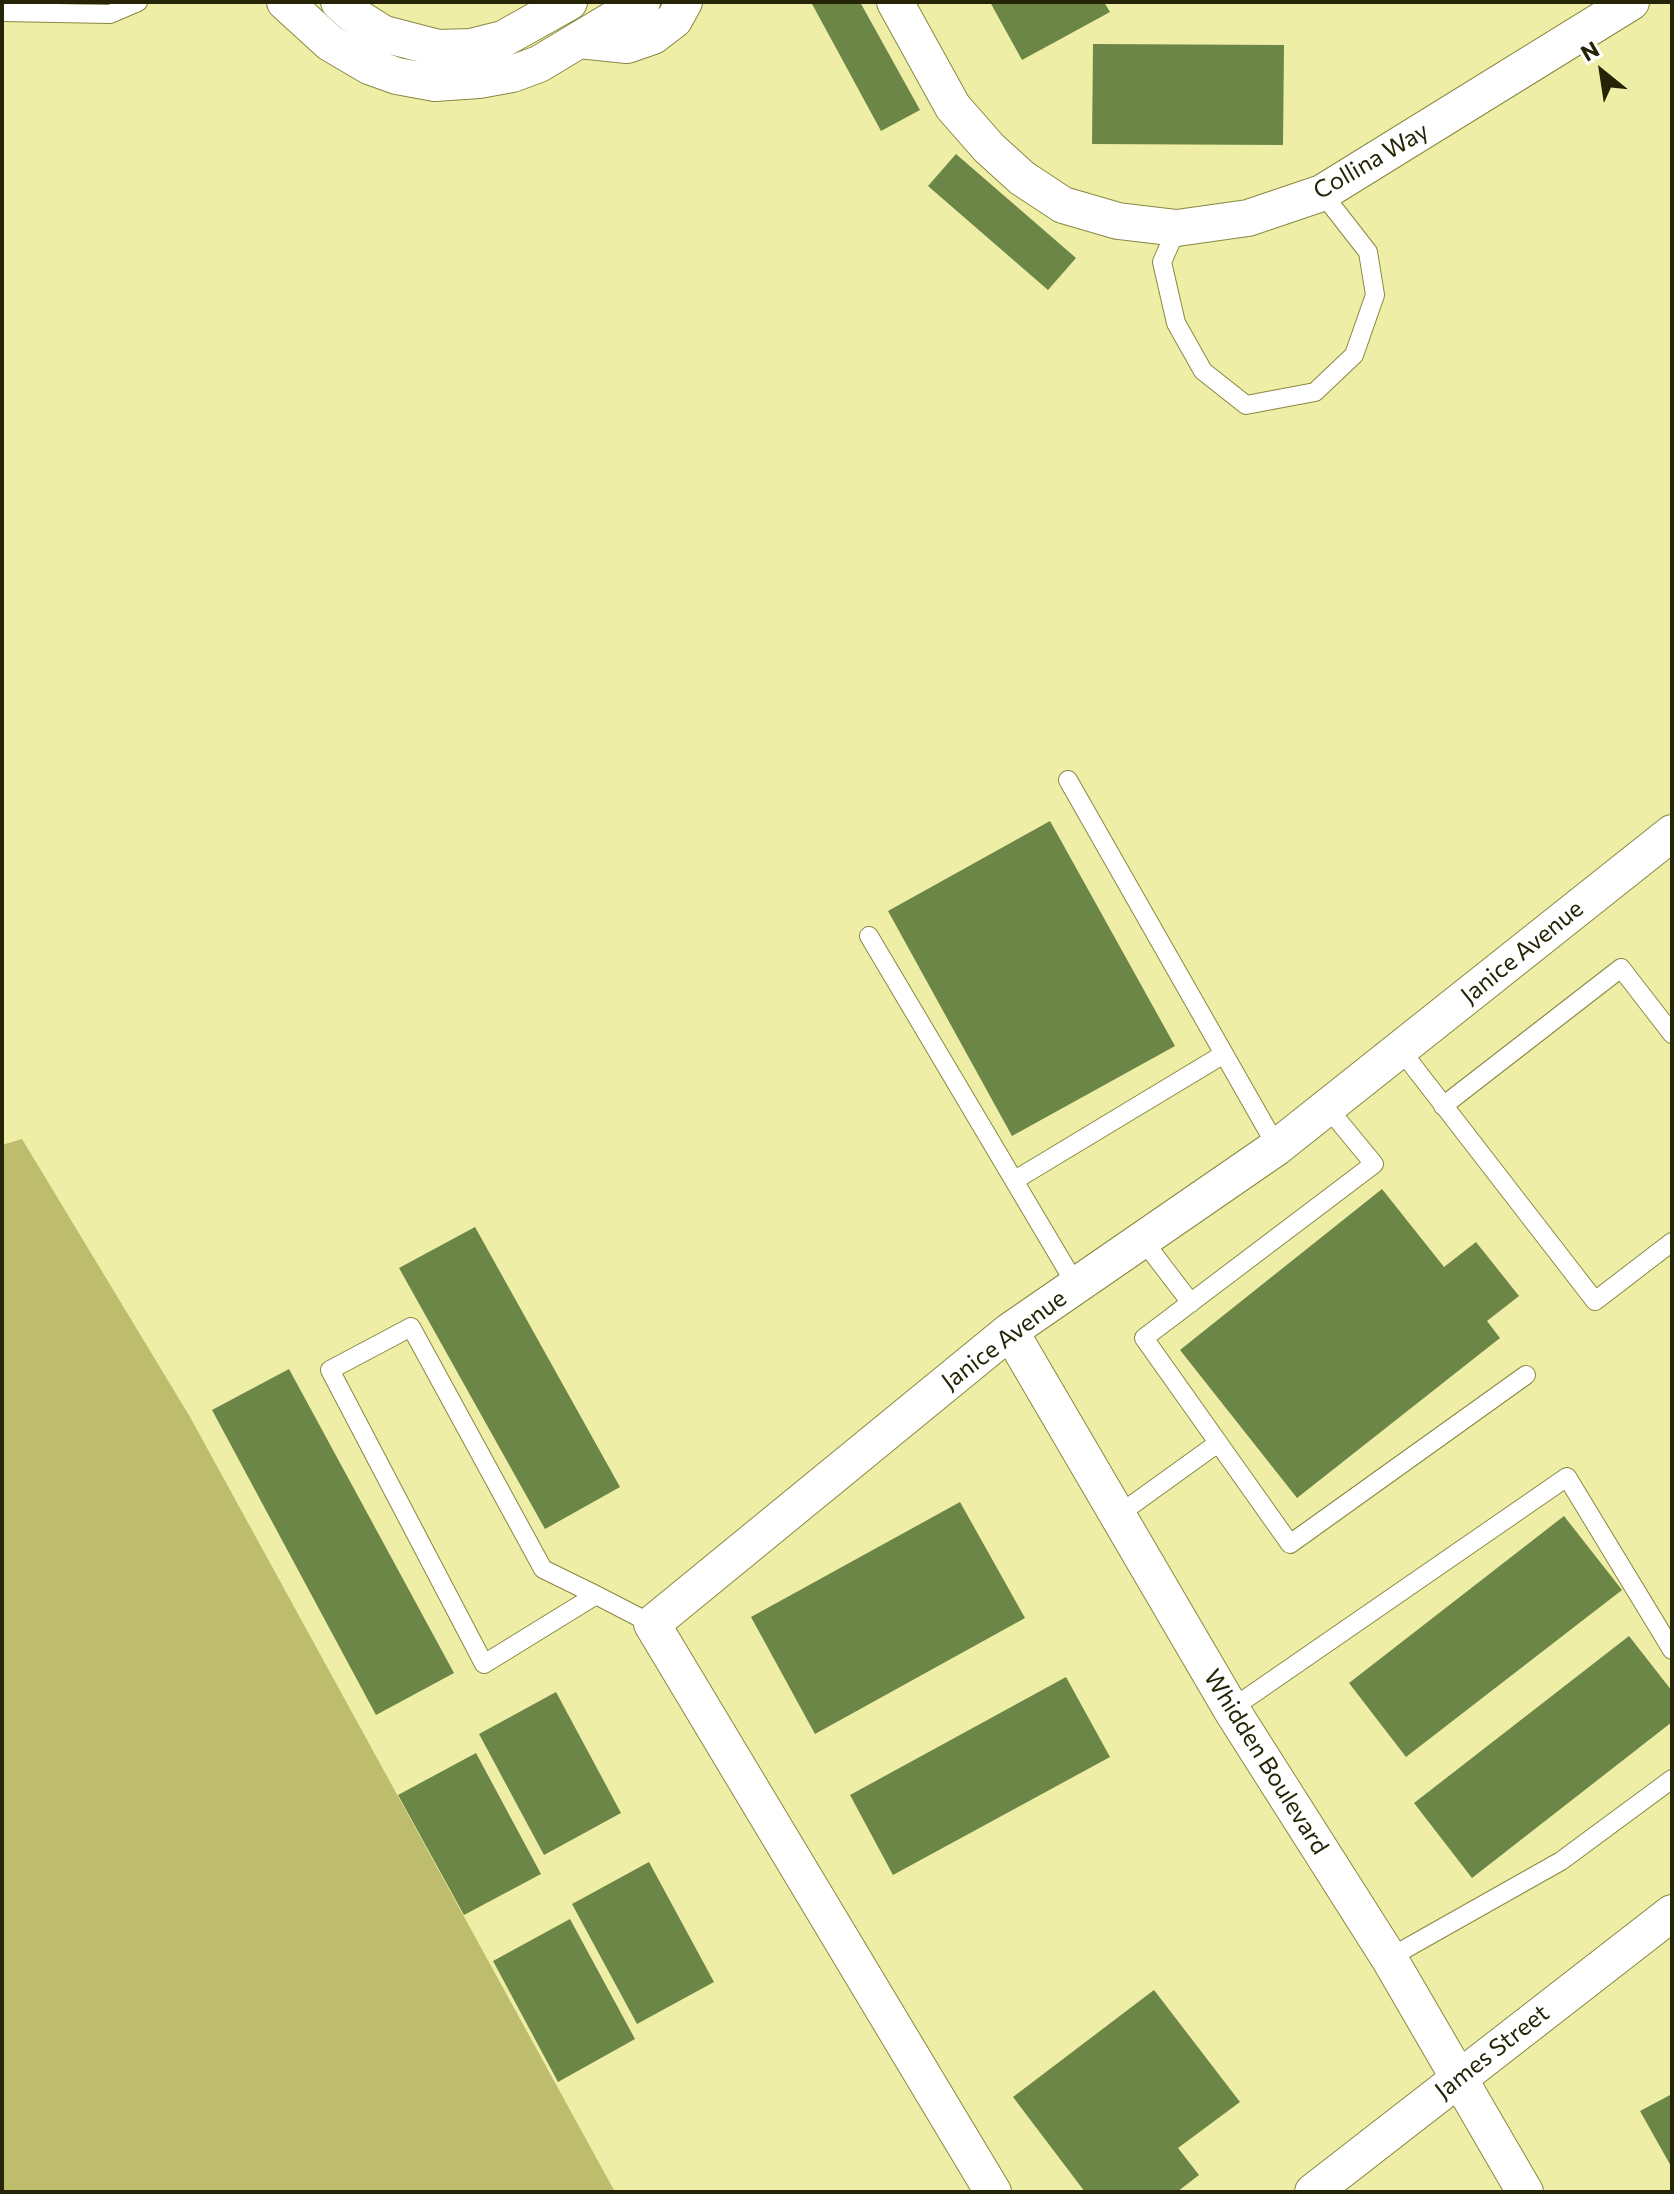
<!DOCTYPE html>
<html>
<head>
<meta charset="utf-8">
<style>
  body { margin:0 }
  #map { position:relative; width:1674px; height:2194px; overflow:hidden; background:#efeea6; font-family:Commissioner,sans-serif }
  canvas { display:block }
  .frame { position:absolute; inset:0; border:4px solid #252407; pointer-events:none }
  .north { position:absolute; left:1562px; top:32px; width:80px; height:80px; -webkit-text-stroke:6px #fff; paint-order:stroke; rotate:330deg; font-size:22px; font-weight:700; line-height:32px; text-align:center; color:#252407 }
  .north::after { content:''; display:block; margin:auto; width:28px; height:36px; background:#252407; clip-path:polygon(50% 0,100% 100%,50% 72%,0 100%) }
</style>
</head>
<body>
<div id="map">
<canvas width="1674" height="2194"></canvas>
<div class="frame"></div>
<div class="north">N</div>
</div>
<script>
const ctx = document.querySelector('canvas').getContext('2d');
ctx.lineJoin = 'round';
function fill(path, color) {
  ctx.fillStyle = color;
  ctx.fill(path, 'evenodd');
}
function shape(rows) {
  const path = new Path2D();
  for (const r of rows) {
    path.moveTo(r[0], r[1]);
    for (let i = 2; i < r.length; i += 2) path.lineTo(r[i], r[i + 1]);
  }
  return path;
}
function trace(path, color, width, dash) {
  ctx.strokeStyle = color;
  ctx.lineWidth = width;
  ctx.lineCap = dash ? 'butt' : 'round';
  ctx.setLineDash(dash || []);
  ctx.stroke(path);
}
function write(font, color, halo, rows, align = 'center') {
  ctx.font = font + ' Commissioner,sans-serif';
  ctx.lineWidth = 6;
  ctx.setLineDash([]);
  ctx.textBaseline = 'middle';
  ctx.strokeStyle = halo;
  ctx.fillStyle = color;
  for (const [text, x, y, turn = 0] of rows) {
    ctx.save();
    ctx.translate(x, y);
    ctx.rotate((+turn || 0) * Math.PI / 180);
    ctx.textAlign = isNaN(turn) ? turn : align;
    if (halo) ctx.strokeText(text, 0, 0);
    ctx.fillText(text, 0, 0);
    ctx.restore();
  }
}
fill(shape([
  [22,1139,190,1417,615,2192,2,2192,2,1145]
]), '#bebd6d');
fill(shape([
  [811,2,860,2,920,110,881,131],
  [990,2,1104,2,1110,12,1022,60],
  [1093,44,1284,45,1283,145,1092,144],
  [956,154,1076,258,1048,290,928,186],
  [1050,821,1175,1046,1012,1136,888,911],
  [1382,1189,1444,1267,1476,1242,1519,1296,1487,1321,1500,1338,1297,1498,1180,1350],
  [475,1227,620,1487,545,1529,399,1268],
  [289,1369,454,1673,376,1715,212,1410],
  [960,1502,1025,1618,815,1734,751,1617],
  [1564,1516,1622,1590,1406,1757,1349,1683],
  [1629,1636,1672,1691,1672,1722,1472,1878,1414,1803],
  [1066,1677,1110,1757,893,1875,850,1795],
  [556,1692,621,1813,544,1855,479,1734],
  [476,1753,541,1874,464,1915,398,1795],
  [649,1862,714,1982,637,2024,572,1904],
  [570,1919,635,2039,558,2082,493,1961],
  [1154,1990,1240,2102,1178,2148,1199,2175,1177,2192,1085,2192,1013,2097],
  [1672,2094,1672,2168,1640,2111]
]), '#6c8648');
const service = shape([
  [2,12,110,14,138,2],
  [1177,228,1162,262,1176,323,1203,371,1246,405,1315,392,1354,355,1375,295,1368,252,1322,193],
  [1068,780,1277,1147],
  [869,936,1076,1285],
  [1400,1049,1595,1301,1672,1242],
  [1443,1106,1621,968,1672,1034],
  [1327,1107,1374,1164,1144,1338,1290,1544,1526,1375],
  [1015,1180,1224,1054],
  [1142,1239,1191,1303],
  [1118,1515,1218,1443],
  [596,1595,484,1664,330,1370,411,1327,543,1569,596,1595,652,1624],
  [1231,1709,1567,1477,1672,1650],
  [1389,1958,1561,1861,1672,1779]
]);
const minor = shape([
  [285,2,330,43,369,66,397,76,435,83,479,80,512,74,539,64,642,2],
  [339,2,352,14,384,34,438,48,471,47,503,39,569,2],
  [895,2,953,107,989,148,1022,178,1063,205,1118,221,1177,228,1248,218,1322,193,1631,2],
  [579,40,627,45,653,36,674,20,684,2],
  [1010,1331,1231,1709,1389,1958,1525,2192],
  [993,2192,652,1624,1010,1331,1277,1147,1672,833],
  [1313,2192,1672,1913]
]);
trace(service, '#898741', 20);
trace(minor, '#898741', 38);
trace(service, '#fff', 18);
trace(minor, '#fff', 36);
write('24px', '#252407', '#fff', [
  ["Collina Way",1371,161,-30],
  ["Janice Avenue",1522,952,-39],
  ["Janice Avenue",1004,1340,-37],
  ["Whidden Boulevard",1266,1762,58],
  ["James Street",1492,2052,-38]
]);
</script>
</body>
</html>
